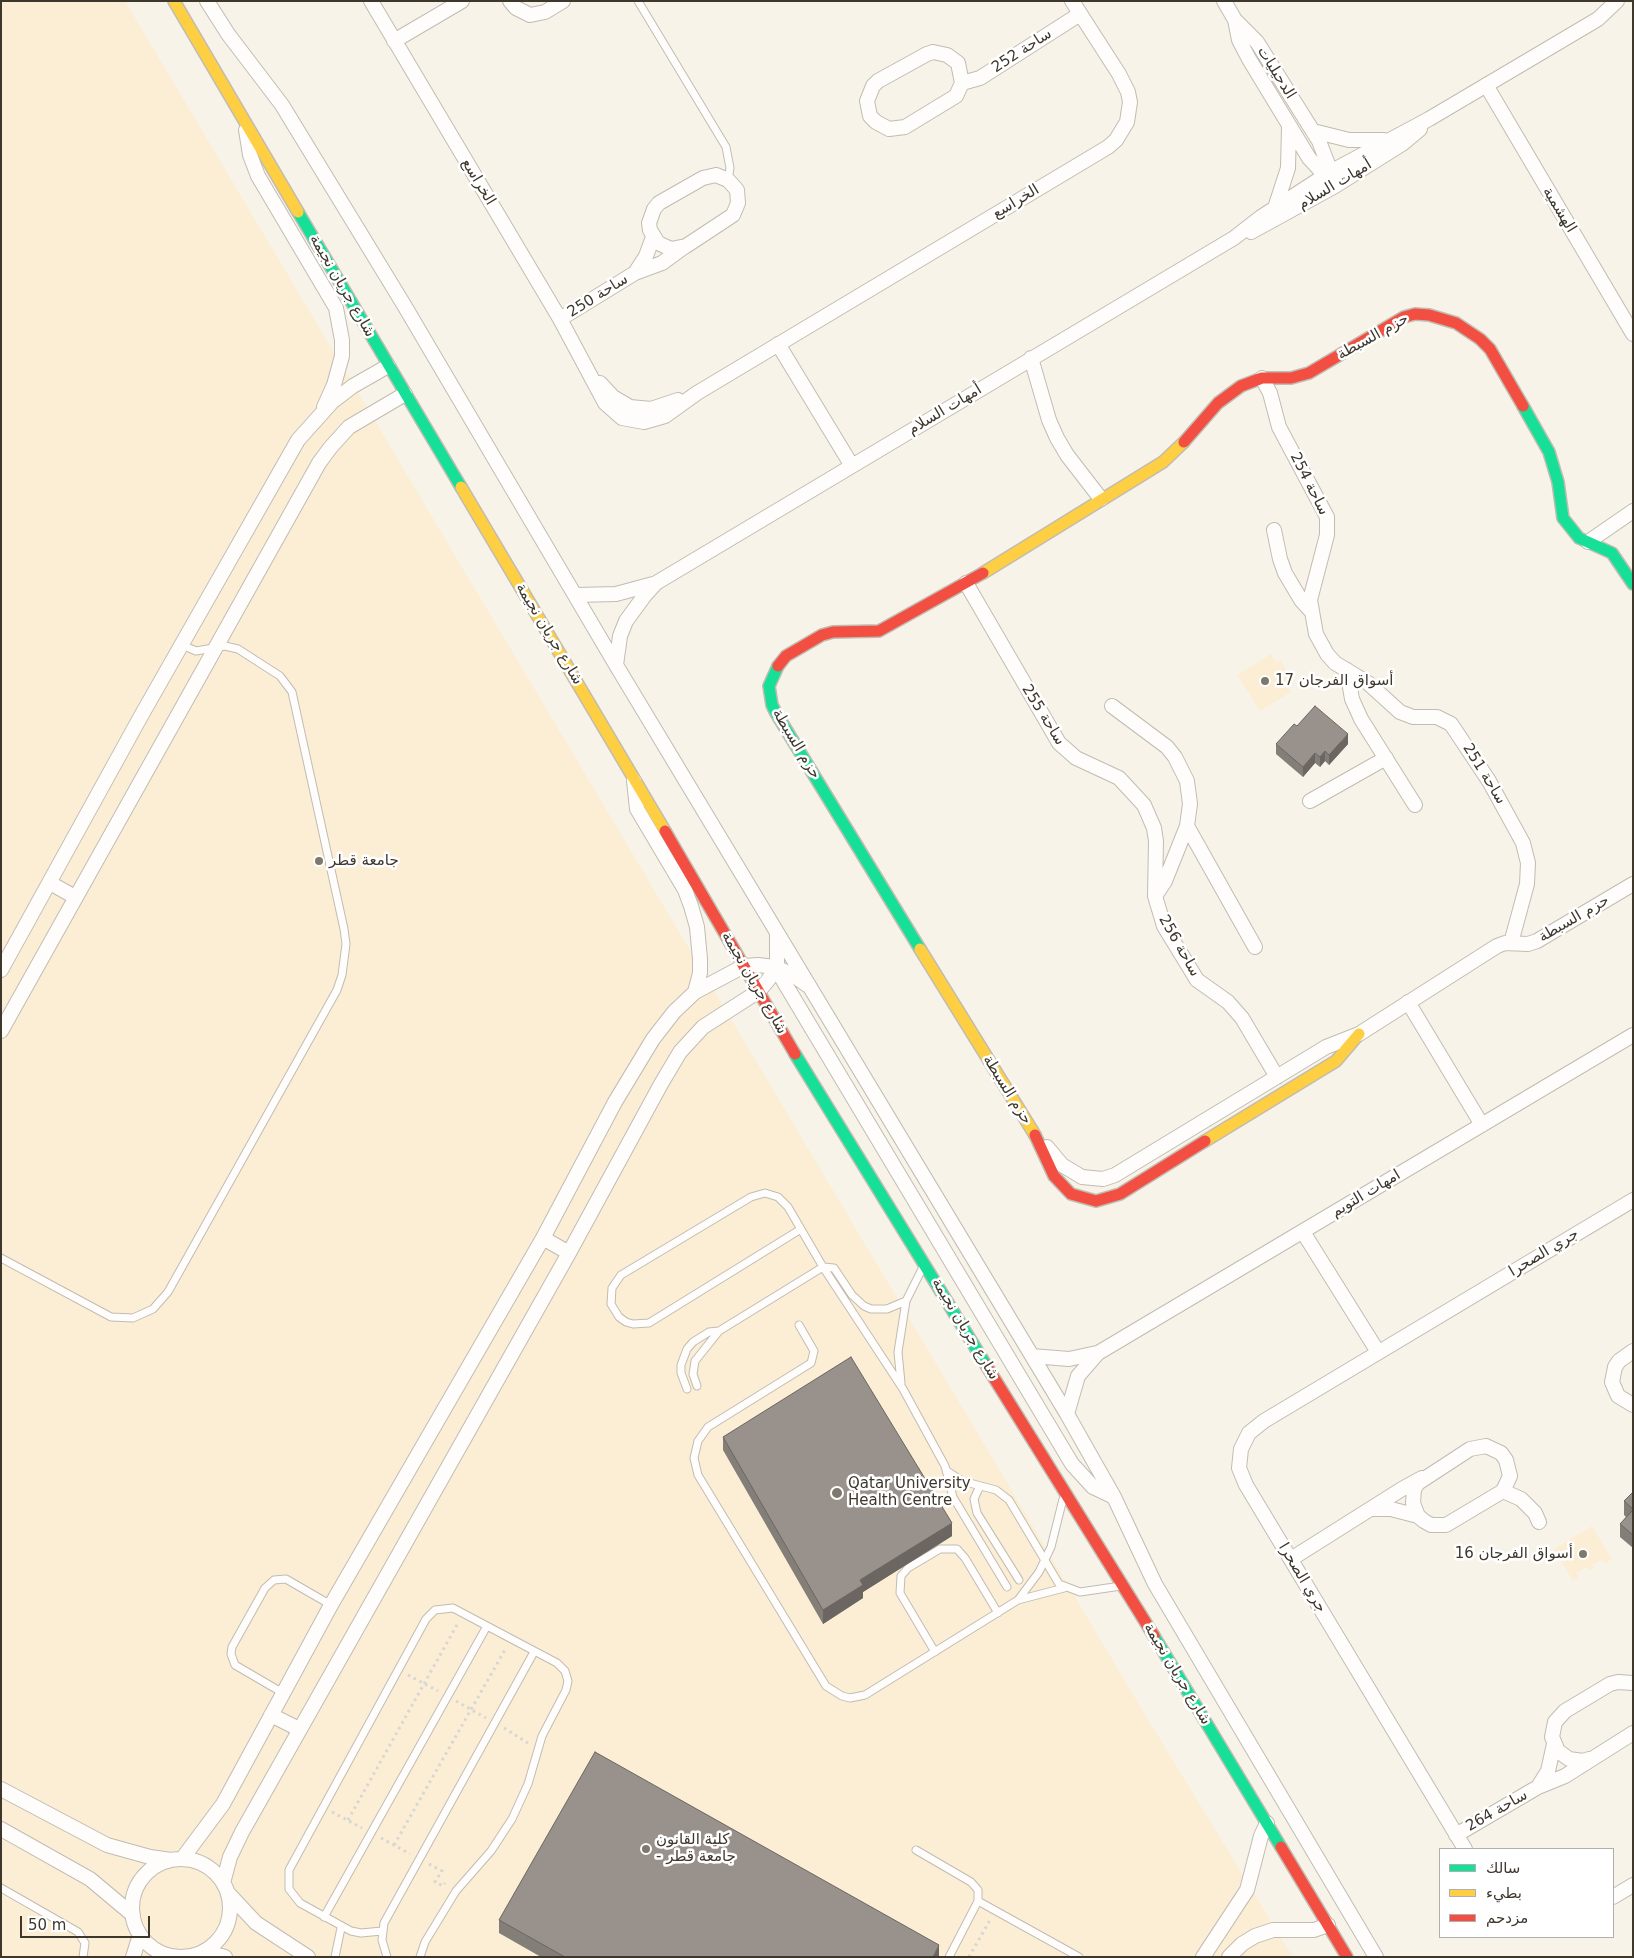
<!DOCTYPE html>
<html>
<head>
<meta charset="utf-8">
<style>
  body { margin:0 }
  #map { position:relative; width:1634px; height:1958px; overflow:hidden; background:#f8f3e9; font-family:"DejaVu Sans",Vazirmatn,sans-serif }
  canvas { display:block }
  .frame { position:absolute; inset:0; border:2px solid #3d372c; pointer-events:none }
  .legend { position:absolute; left:1439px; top:1848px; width:175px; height:90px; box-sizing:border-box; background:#fff; border:1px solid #b1afab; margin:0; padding:6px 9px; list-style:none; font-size:15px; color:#3d372c }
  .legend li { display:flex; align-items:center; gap:10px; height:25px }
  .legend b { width:25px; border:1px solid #b1afab }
  .scale { position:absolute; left:20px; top:1916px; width:130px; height:22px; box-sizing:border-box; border:2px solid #3d372c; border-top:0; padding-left:6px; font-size:15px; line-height:18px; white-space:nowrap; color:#3d372c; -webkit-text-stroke:4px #fff; paint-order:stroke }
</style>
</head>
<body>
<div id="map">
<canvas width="1634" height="1958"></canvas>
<div class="frame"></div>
<ul class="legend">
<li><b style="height:6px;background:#16e098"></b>سالك</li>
<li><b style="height:6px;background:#ffcf43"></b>بطيء</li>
<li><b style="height:6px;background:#f24e42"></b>مزدحم</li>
</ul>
<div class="scale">50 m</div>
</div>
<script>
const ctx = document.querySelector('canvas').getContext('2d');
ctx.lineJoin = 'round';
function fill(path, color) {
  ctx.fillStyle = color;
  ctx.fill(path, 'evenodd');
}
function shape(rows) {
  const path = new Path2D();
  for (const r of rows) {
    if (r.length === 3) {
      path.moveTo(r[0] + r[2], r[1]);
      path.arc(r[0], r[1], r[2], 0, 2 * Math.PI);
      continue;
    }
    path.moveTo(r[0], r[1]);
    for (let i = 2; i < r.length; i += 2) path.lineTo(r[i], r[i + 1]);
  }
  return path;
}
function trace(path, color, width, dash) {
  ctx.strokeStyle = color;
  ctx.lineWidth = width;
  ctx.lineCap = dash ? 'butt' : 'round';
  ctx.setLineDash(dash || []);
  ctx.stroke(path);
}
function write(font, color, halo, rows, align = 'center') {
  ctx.font = font + ' "DejaVu Sans",Vazirmatn,sans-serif';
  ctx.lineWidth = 5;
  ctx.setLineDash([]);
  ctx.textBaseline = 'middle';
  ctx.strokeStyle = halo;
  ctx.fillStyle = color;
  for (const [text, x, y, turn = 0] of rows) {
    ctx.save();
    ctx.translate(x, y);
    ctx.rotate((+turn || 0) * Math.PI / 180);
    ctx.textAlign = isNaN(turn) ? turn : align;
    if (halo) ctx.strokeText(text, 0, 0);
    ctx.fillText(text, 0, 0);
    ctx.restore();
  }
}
fill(shape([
  [1,1,125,1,1149,1721,1293,1957,1,1957],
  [1271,654,1276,662,1280,660,1292,679,1286,683,1291,692,1260,711,1237,675],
  [1592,1526,1612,1559,1605,1564,1602,1560,1592,1565,1594,1569,1590,1571,1587,1567,1576,1573,1579,1578,1573,1581,1554,1549]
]), '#fbeed5');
const lane = shape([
  [638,1,726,147,730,168,728,180],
  [801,1229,649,1323,633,1324,626,1322,619,1317,611,1304,612,1288,621,1275,751,1197,765,1193,778,1197,788,1207,823,1267,903,1389,945,1466,953,1497,1007,1587],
  [1,1258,111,1317,133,1318,153,1309,168,1292,337,990,342,975,346,944,344,929,292,692,280,676,238,649,225,646,196,651,182,645],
  [799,1325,814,1351,811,1363,708,1427,698,1441,694,1458,698,1475,826,1686,842,1696,850,1698,865,1695,1018,1600,1064,1588],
  [901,1383,898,1352,906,1301,923,1267],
  [697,1386,693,1374,695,1361,719,1331],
  [687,1389,681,1373,681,1365,687,1349,693,1342,709,1332,719,1331,823,1267,834,1268,852,1295,864,1306,871,1309,887,1309,906,1301],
  [947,1471,962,1481,996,1490,1009,1500,1059,1584,1080,1592,1121,1586],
  [980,1486,974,1499,977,1513,1019,1580],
  [1018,1600,1039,1572,1051,1547,1063,1499],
  [935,1652,900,1593,901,1576,908,1568,940,1549,957,1549,965,1558,998,1613],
  [283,1693,235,1665,231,1654,232,1647,265,1588,274,1580,286,1579,331,1605],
  [916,1850,971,1882,978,1890,978,1901,949,1957],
  [1,1888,78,1932,85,1943,83,1957],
  [978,1901,1079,1957],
  [324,1917,487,1626],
  [382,1931,361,1933,351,1931,300,1903,289,1889,289,1870,426,1619,435,1610,453,1608,557,1663,565,1671,568,1681,566,1690,542,1736,528,1784,512,1819,491,1851,456,1891,425,1942,420,1957],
  [335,1957,341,1928],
  [387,1957,382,1940,384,1923,534,1652]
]);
const street = shape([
  [207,1,228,34,282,105,404,305,616,665,1067,1414,1114,1497,1155,1584,1376,1957],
  [371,1,560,319,605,403,622,418,644,422,665,416,697,393,1108,147,1116,140,1127,122,1130,102,1128,92,1119,74,1072,1],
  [510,1,516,8,530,15,545,12,563,1],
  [1224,1,1235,20,1257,42,1319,141,1334,180],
  [1235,20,1239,40,1249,59,1309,158,1331,182],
  [394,41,462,1],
  [933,52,947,55,958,63,962,83,956,96,905,127,889,129,876,122,870,116,867,101,873,86,878,81,927,54,933,52],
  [962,83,980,78,1080,14],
  [1486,85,1633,334],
  [246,130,250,155,258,176,336,308,342,340,342,356,334,385,324,407],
  [1313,131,1349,140,1384,140],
  [716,175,728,180,737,190,738,203,733,215,686,246,671,249,658,243,650,230,649,223,654,209,659,203,703,178,716,175],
  [1275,208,1288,168,1289,127],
  [1251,232,1335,186,1402,144,1420,129],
  [635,273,646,256,653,237],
  [560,319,635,273,662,263,684,247],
  [778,344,852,466],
  [1031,358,1049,420,1057,438,1067,455,1101,499],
  [1262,378,1270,393,1279,427,1327,517,1327,535,1310,600,1316,634,1327,654,1335,663,1368,683,1400,712,1413,717,1437,717,1451,724,1489,781,1523,843,1528,863,1527,884,1511,943],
  [600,383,613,397,630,407,651,409,678,400],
  [1274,530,1280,559,1285,573,1301,600,1311,611],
  [1588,542,1633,511],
  [966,583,1059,743,1076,758,1119,778,1144,805,1154,828,1156,841,1155,896,1164,926,1197,980,1228,1002,1242,1018,1277,1077],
  [576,595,616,594,653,584],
  [616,665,620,636,626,621,645,595,656,583,1234,238,1261,217,1332,171,1429,119,1598,19,1617,1],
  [1347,670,1352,699,1361,719,1415,805],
  [1112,706,1167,747,1175,757,1187,781,1190,804,1187,826,1165,881,1155,896],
  [634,781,637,809,685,890,691,906,697,927,700,959,700,973,695,992],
  [1310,801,1386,758],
  [1187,826,1255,947],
  [50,883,75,897],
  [775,967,1072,1464,1093,1487,1114,1497],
  [1,970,141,716,298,440,332,402,353,386,388,366],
  [1408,1002,1482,1125],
  [1,1031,319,463,330,448,349,427,405,394],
  [1047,1147,1062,1165,1082,1177,1103,1179,1115,1175,1326,1047,1359,1034,1497,946,1505,943,1528,944,1537,941,1633,884],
  [1303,1232,1378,1352],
  [543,1238,569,1253],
  [1633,1351,1619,1361,1615,1367,1612,1382,1618,1396,1633,1405],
  [1032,1356,1069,1359,1097,1353],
  [1067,1414,1078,1376,1098,1353,1633,1035],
  [1486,1446,1501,1453,1506,1460,1510,1476,1503,1491,1446,1525,1431,1525,1424,1521,1418,1516,1413,1503,1414,1489,1418,1483,1470,1449,1486,1446],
  [1503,1491,1521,1499,1535,1513,1539,1522],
  [1373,1509,1391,1509,1418,1516],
  [1291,1559,1402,1489,1422,1478],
  [271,1715,299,1729],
  [1589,1759,1583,1761,1569,1759,1558,1751,1552,1737,1555,1722,1565,1711,1610,1684,1618,1682,1633,1683],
  [1538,1787,1548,1771,1554,1744],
  [1,1789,107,1845,150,1857,171,1860],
  [1,1829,90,1879,133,1915],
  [1456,1835,1538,1787,1565,1776,1633,1733],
  [1465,1849,1246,1485,1239,1468,1241,1449,1249,1433,1264,1421,1633,1200],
  [182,1859,223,1804,331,1605,543,1238,615,1102,653,1039,674,1012,695,992,744,966,758,965,775,967,793,975,807,985],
  [181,1908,49],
  [223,1883,230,1857,242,1832,569,1253,661,1084,680,1052,703,1027,759,991,769,979,777,962,777,935],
  [228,1893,256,1923,308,1957],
  [1613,1897,1633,1885],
  [204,1951,225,1957],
  [133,1957,140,1935],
  [1203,1957,1247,1890,1261,1836,1267,1823],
  [1229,1957,1242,1944,1255,1936,1273,1930,1314,1930,1328,1925]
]);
const fast = shape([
  [298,212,461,487],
  [1523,406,1549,452,1558,482,1563,518,1579,538,1612,553,1633,584],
  [778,666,769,686,772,705,776,713,920,949],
  [795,1054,986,1365],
  [1154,1636,1281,1847]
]);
const slow = shape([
  [174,1,298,212],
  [461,487,665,831],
  [983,573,1163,462,1184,442],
  [920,949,1035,1135],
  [1205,1141,1336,1061,1359,1034]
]);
const jam = shape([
  [1184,442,1218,403,1241,386,1262,378,1291,378,1309,373,1404,317,1415,314,1429,315,1456,323,1480,339,1490,349,1523,406],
  [778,666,786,656,822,635,833,632,879,631,983,573],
  [665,831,795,1054],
  [1035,1135,1054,1176,1071,1194,1096,1201,1120,1194,1205,1141],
  [986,1365,1154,1636],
  [1281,1847,1347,1957]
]);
trace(lane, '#c1bcb2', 9);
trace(street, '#c1bcb2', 16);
trace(fast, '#c1bcb2', 14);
trace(slow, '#c1bcb2', 14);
trace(jam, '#c1bcb2', 14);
trace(shape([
  [408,1675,438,1691],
  [456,1701,486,1718],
  [504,1728,528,1743],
  [332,1812,362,1828],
  [348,1820,458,1623],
  [381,1838,410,1854],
  [394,1845,506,1648],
  [429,1864,442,1871,435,1882,443,1886,445,1883],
  [969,1957,990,1920]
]), '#d8d6d3', 3, [2.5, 4]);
trace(lane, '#fefdfc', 7);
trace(street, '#fefdfc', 14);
trace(fast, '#16e098', 11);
trace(slow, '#ffcf43', 11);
trace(jam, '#f24e42', 11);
fill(shape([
  [1297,726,1348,744,1329,765,1325,761,1320,767,1315,763,1303,777,1276,754,1276,744],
  [723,1437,952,1536,863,1592,863,1598,823,1624,723,1450],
  [1633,1492,1633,1548,1620,1537,1620,1524,1626,1517,1624,1515,1624,1501],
  [499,1920,939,1957,541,1957,499,1933]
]), '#847e78');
fill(shape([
  [1348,734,1348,744,1329,765,1329,755],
  [1325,751,1325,761,1320,767,1320,757],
  [1315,753,1315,763,1303,777,1303,767],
  [952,1523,952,1536,863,1592,863,1598,823,1624,823,1610,860,1580],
  [939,1945,939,1957,933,1957]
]), '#6b6662');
const building = shape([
  [1315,706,1348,734,1329,755,1325,751,1320,757,1315,753,1303,767,1276,744,1294,724,1297,726,1315,706],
  [851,1357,952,1523,860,1580,863,1585,823,1610,723,1437,851,1357],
  [1633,1492,1633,1509,1624,1501,1633,1492],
  [1633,1510,1633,1535,1620,1524,1633,1510],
  [595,1752,939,1945,933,1957,565,1957,499,1920,595,1752]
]);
fill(building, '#99928c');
trace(building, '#6b6662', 1);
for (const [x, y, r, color] of [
  [1265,681,5,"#7e796e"],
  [319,861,5,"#7e796e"],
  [837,1493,6,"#7e796e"],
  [1583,1554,5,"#7e796e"],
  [646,1849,5,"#7e796e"]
]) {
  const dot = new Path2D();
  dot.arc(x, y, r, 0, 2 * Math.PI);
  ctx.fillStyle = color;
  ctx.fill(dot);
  trace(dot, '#fff', 2);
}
write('15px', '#3d372c', '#fff', [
  ["ساحة 252",1022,51,-33],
  ["الدحيليات",1276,73,58],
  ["الخراسع",478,182,59],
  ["أمهات السلام",1335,185,-31],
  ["الخراسع",1016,202,-31],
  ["الهشمية",1559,210,59],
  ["شارع جريان نجيمة",342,286,60],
  ["ساحة 250",598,296,-32],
  ["حزم السبطة",1373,337,-29],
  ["أمهات السلام",945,410,-31],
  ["ساحة 254",1309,484,63],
  ["شارع جريان نجيمة",549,634,59],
  ["ساحة 255",1043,715,58],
  ["حزم السبطة",796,744,59],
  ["ساحة 251",1484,774,58],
  ["حزم السبطة",1574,919,-30],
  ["ساحة 256",1179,946,60],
  ["شارع جريان نجيمة",754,983,60],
  ["حزم السبطة",1007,1090,58],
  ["امهات التويم",1366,1194,-31],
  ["جري الصحرا",1544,1253,-31],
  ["شارع جريان نجيمة",965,1329,59],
  ["جري الصحرا",1302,1578,59],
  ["شارع جريان نجيمة",1177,1674,59],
  ["ساحة 264",1497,1811,-30]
]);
write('15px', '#3d372c', '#fff', [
  ["أسواق الفرجان 17",1275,681],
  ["جامعة قطر",329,861],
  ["Qatar University",848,1484],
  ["Health Centre",848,1501],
  ["أسواق الفرجان 16",1573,1554,"right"],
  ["كلية القانون",656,1840],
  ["- جامعة قطر",656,1857]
], 'left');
</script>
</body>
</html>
